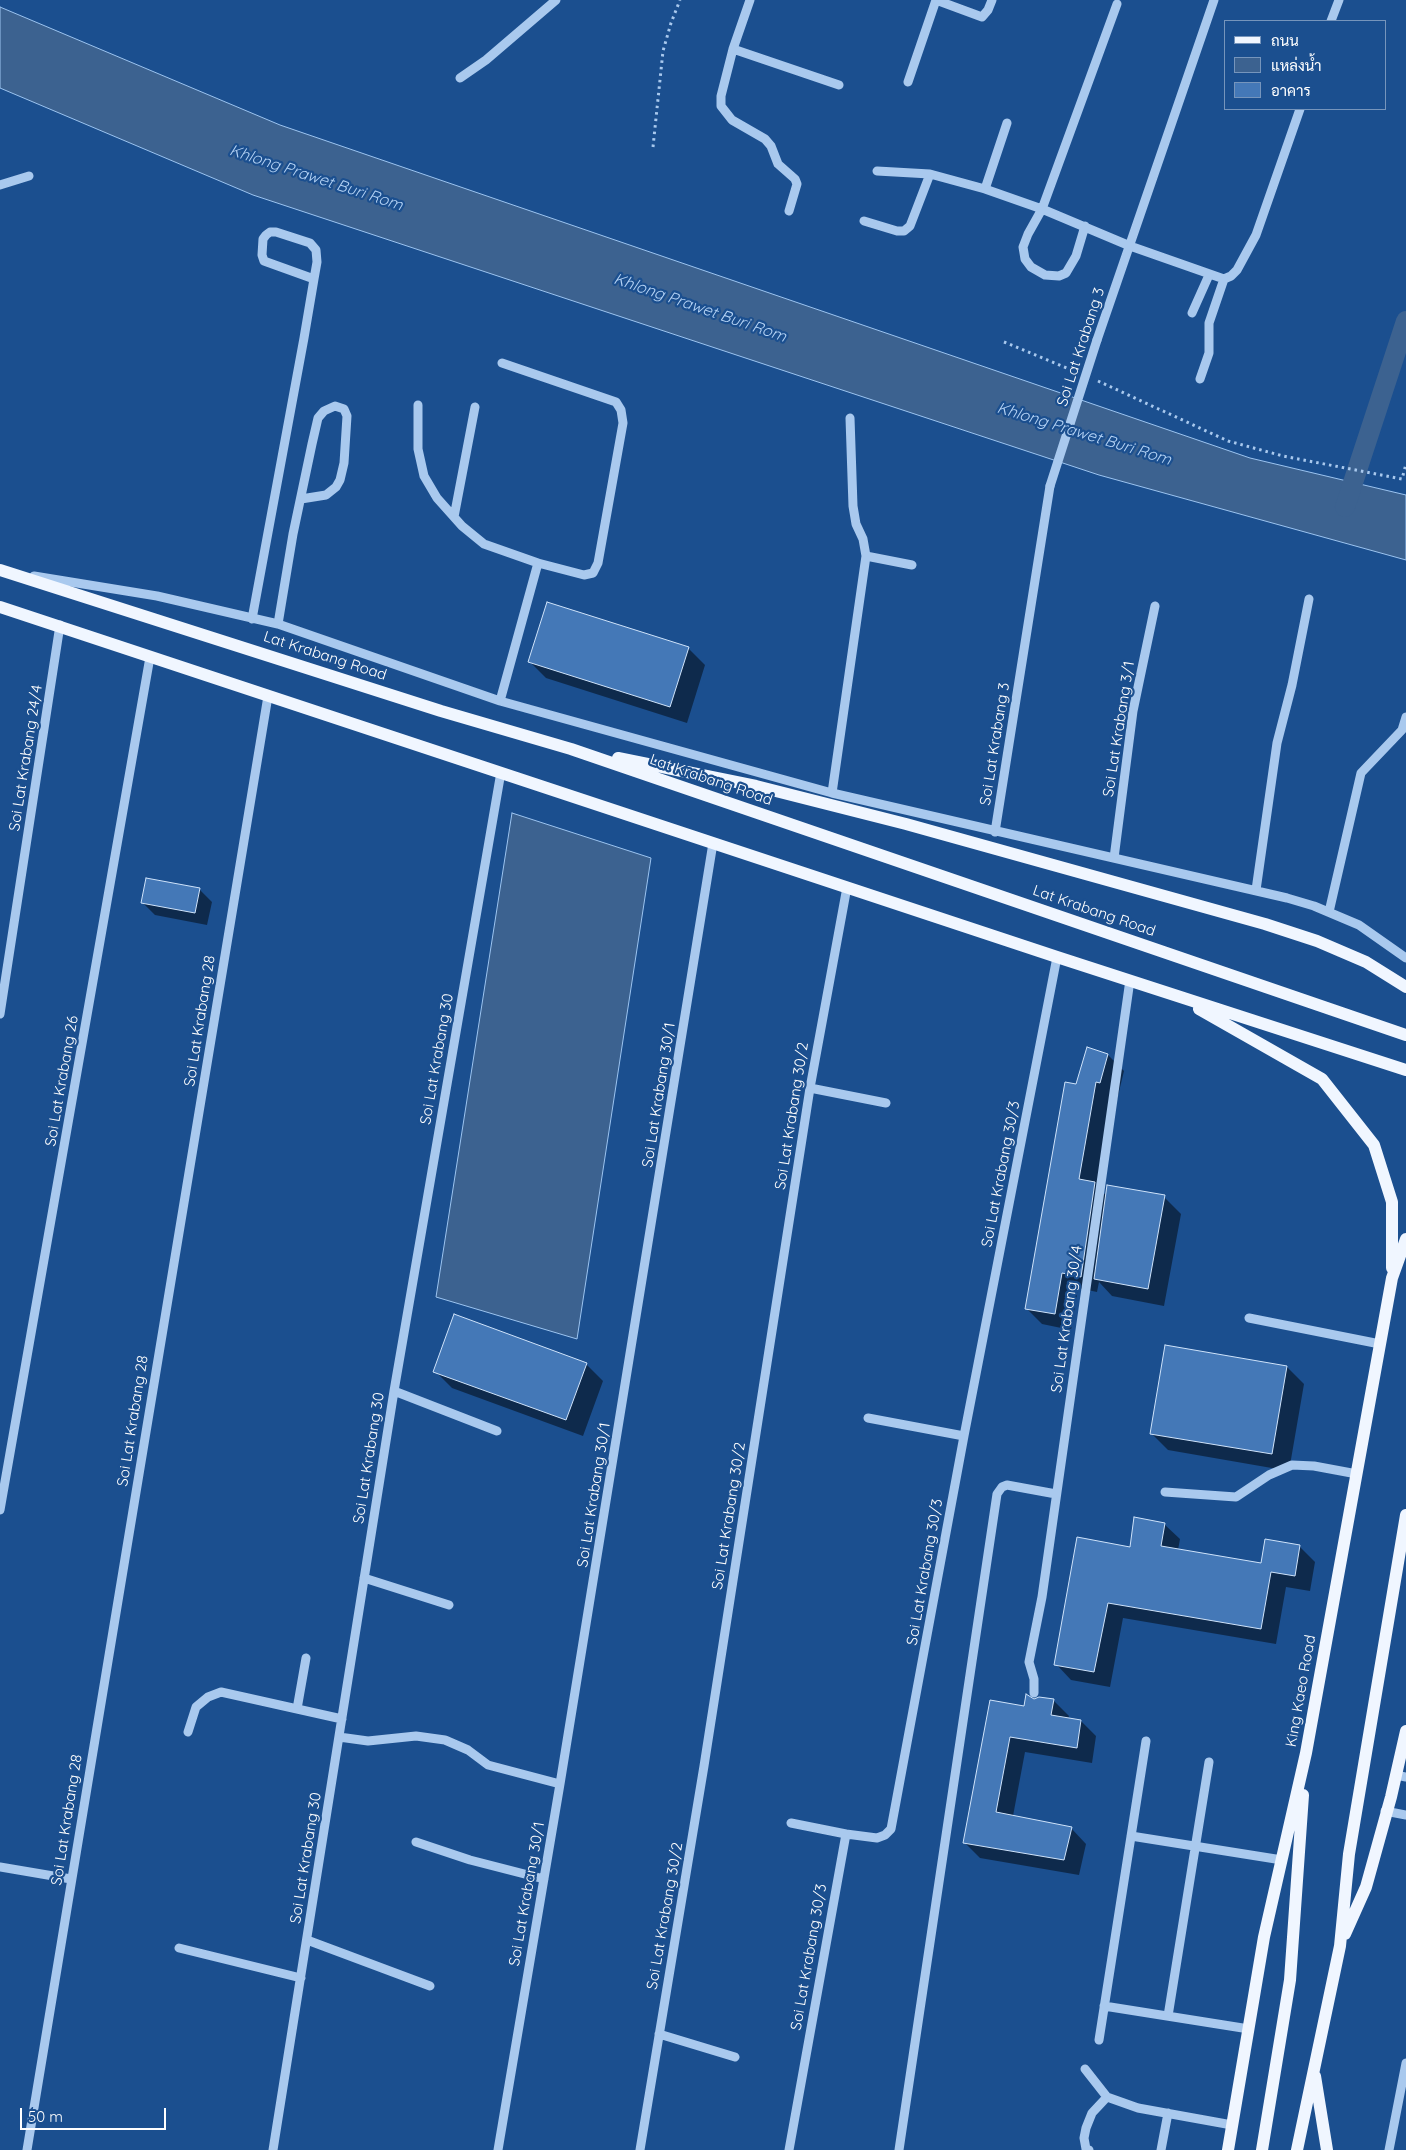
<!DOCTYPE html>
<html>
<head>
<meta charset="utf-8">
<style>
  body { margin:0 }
  #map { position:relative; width:1406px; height:2150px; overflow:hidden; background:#1b4f8f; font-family:Quicksand,Sarabun,sans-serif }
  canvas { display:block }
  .legend { position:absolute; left:1224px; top:20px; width:162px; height:90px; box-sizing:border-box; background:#1b4f8f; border:1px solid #7695bc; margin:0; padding:6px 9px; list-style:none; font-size:15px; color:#fff }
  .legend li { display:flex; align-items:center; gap:10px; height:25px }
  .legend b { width:25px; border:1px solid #7695bc }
  .scale { position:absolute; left:20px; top:2108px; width:146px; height:22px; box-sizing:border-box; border:2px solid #fff; border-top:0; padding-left:6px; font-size:15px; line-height:18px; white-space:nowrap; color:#fff; -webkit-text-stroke:4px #1b4f8f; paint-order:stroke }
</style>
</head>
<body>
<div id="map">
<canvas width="1406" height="2150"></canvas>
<ul class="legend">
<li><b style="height:6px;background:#f0f6ff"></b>ถนน</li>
<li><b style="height:14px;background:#3c6290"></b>แหล่งน้ำ</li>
<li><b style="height:14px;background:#4478b7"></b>อาคาร</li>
</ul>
<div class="scale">50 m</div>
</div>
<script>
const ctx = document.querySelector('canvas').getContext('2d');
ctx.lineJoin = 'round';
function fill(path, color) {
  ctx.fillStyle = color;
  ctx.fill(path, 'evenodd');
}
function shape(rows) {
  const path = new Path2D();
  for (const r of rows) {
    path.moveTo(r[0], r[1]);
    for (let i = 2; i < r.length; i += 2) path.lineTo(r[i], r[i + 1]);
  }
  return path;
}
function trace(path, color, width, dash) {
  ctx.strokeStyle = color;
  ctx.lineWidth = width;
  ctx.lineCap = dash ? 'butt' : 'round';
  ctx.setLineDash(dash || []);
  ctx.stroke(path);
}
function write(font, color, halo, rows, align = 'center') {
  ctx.font = font + ' Quicksand,sans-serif';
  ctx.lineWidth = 4.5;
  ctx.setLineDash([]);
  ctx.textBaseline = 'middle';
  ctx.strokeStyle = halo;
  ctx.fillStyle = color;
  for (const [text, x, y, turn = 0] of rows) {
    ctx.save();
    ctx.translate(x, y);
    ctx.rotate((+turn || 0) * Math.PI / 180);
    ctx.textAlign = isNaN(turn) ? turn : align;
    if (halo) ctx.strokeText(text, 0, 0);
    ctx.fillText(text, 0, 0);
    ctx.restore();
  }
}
const water = shape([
  [0,7,280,125,1250,458,1406,495,1406,560,1099,475,253,195,0,88,0,7],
  [512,813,651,858,577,1339,436,1297,512,813]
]);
fill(water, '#3c6290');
trace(water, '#9cc4f0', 1);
fill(shape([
  [688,648,705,665,687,723,546,678,529,661],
  [199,889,212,902,207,925,155,915,143,903],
  [1108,1055,1124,1071,1096,1186,1107,1196,1164,1197,1181,1214,1164,1306,1112,1296,1099,1282,1097,1292,1078,1288,1071,1330,1042,1324,1026,1308,1077,1085],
  [586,1364,603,1381,583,1436,452,1388,435,1371],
  [1287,1367,1304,1384,1289,1471,1168,1450,1151,1433],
  [1164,1524,1180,1539,1178,1550,1262,1564,1299,1546,1315,1562,1310,1591,1286,1587,1276,1644,1123,1618,1110,1687,1071,1680,1056,1664,1131,1548],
  [1053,1700,1069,1716,1068,1719,1081,1721,1096,1736,1092,1763,1025,1752,1013,1816,1071,1828,1086,1844,1079,1875,980,1858,964,1842,991,1702,1025,1707,1033,1701]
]), '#0007');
trace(shape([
  [1345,507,1406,321]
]), '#3c6290', 20);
const building = shape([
  [547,602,689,647,670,707,528,662,547,602],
  [146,878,200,888,195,913,141,903,146,878],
  [1087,1047,1108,1054,1100,1083,1096,1082,1079,1179,1095,1182,1081,1277,1062,1273,1055,1314,1025,1309,1065,1082,1076,1084,1087,1047],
  [1107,1185,1165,1195,1148,1289,1094,1279,1107,1185],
  [454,1314,587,1363,566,1420,433,1372,454,1314],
  [1165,1345,1287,1366,1272,1454,1150,1434,1165,1345],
  [1134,1517,1165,1523,1161,1546,1261,1563,1265,1539,1300,1545,1295,1576,1271,1572,1261,1629,1108,1603,1094,1672,1054,1665,1077,1537,1130,1547,1134,1517],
  [1026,1694,1034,1699,1039,1697,1054,1699,1051,1715,1081,1720,1077,1748,1010,1737,996,1812,1072,1827,1064,1860,963,1843,990,1700,1024,1706,1026,1694]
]);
fill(building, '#4478b7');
trace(building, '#cfe3fa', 1);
trace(shape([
  [653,147,663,51,671,23,680,0],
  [1004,342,1074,371],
  [1098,381,1228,441,1283,456,1402,479,1406,464]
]), '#a9c9ee', 3, [2.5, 4]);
trace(shape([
  [750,0,733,49,721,96,721,106,732,120,765,139,771,146,778,164,795,179,797,184,789,211],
  [936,0,982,17,988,10,992,0],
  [1331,21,1339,0],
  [733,49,839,85],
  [460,78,486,60,556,0],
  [908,82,936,0],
  [877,171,930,174],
  [0,185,29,176],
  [985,189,1007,123],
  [864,221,897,231,904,231,910,226,930,174,985,189,1042,209,1130,246,1224,279,1231,276,1237,270,1256,235,1300,109],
  [1085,226,1076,256,1066,273,1059,276,1045,275,1031,267,1025,259,1023,247,1028,234,1042,209,1117,4],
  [1192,313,1209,275],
  [1097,340,1214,0],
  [1200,379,1209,353,1209,323,1224,279],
  [418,405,418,449,424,476,437,498,462,526,484,544,538,563],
  [454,517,475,407],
  [866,556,912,565],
  [34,576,157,596,278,624,500,701,832,793,1287,898,1314,906,1359,925,1406,958],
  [252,619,304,338,314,279,317,262,316,250,310,243,276,232,270,232,266,235,263,239,262,255,264,261,314,279],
  [278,624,293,534,312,444,318,418,324,411,335,406,344,409,347,416,344,463,340,480,336,487,326,495,301,499],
  [500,701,538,563,584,575,593,573,598,563,623,423,621,410,616,402,502,363],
  [832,793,866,556,863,539,856,524,853,506,850,418],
  [995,832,1050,486],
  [1114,858,1133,711,1155,606],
  [1256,890,1277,743,1292,685,1309,599],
  [1329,912,1361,773,1402,730,1406,717],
  [0,1014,60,625],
  [810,1088,886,1103],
  [1249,1318,1380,1344],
  [394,1391,497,1431],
  [868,1418,964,1436],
  [1165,1492,1236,1497,1269,1475,1292,1465,1314,1466,1357,1474],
  [0,1510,150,657],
  [364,1578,449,1605],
  [1034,1693,1034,1679,1029,1662,1042,1597,1130,980],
  [297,1709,306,1658],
  [188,1732,196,1707,208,1697,221,1692,342,1719],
  [339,1737,368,1741,416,1736,445,1740,468,1750,488,1765,560,1784],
  [1396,1775,1406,1777],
  [1385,1811,1406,1815],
  [791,1823,846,1834],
  [1131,1836,1282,1860],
  [416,1842,470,1860,544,1879],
  [0,1867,71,1879],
  [307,1940,430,1986],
  [179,1948,301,1978],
  [1104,2006,1249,2029],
  [1168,2016,1209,1762],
  [659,2034,735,2057],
  [1099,2040,1146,1741],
  [1085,2069,1107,2097,1138,2108,1232,2125],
  [27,2150,268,696],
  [273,2150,394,1391,501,772],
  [498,2150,560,1784,713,843],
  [640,2150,704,1766,810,1088,847,887],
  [789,2150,846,1834,877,1838,885,1835,891,1829,964,1436,1057,957],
  [899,2150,997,1494,1002,1487,1007,1485,1056,1494],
  [1089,2150,1086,2149,1084,2138,1086,2128,1092,2113,1107,2097],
  [1161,2150,1168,2113],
  [1389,2150,1406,2063]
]), '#a9c9ee', 9);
trace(shape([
  [0,570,441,711,571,749,1406,1035],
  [0,607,1057,957,1406,1070],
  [618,758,756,786,906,824,1265,924,1317,941,1366,962,1406,987],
  [1199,1009,1322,1079,1374,1145,1392,1202,1392,1268],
  [1345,1934,1366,1887,1391,1797,1406,1731],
  [1315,2076,1327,2150],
  [1228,2150,1264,1937,1306,1753,1392,1278,1406,1239],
  [1262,2150,1290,1980,1303,1795],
  [1297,2150,1340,1946,1349,1854,1406,1515]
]), '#f0f6ff', 12);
trace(shape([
  [1050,486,1097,340]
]), '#a9c9ee', 9);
write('15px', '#fff', '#1b4f8f', [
  ["Soi Lat Krabang 3",1081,347,-72],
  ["Lat Krabang Road",325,656,18],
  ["Soi Lat Krabang 3/1",1119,729,-81],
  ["Soi Lat Krabang 3",995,744,-81],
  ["Soi Lat Krabang 24/4",26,758,-81],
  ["Lat Krabang Road",711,780,19],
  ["Lat Krabang Road",1094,911,19],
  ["Soi Lat Krabang 28",200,1021,-81],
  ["Soi Lat Krabang 30",437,1059,-80],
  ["Soi Lat Krabang 26",62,1081,-80],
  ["Soi Lat Krabang 30/1",659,1095,-81],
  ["Soi Lat Krabang 30/2",792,1116,-81],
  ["Soi Lat Krabang 30/3",1001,1174,-79],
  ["Soi Lat Krabang 30/4",1067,1319,-82],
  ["Soi Lat Krabang 28",133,1421,-81],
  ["Soi Lat Krabang 30",369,1458,-81],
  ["Soi Lat Krabang 30/1",594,1495,-81],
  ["Soi Lat Krabang 30/2",729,1516,-81],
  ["Soi Lat Krabang 30/3",925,1572,-80],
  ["King Kaeo Road",1301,1691,-80],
  ["Soi Lat Krabang 28",67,1820,-81],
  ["Soi Lat Krabang 30",306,1858,-81],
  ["Soi Lat Krabang 30/1",527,1894,-80],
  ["Soi Lat Krabang 30/2",665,1916,-80],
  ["Soi Lat Krabang 30/3",809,1957,-80]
]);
write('italic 16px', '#b5d3f5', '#1b4f8f', [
  ["Khlong Prawet Buri Rom",316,178,18],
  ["Khlong Prawet Buri Rom",700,308,19],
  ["Khlong Prawet Buri Rom",1084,434,17]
]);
</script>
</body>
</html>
